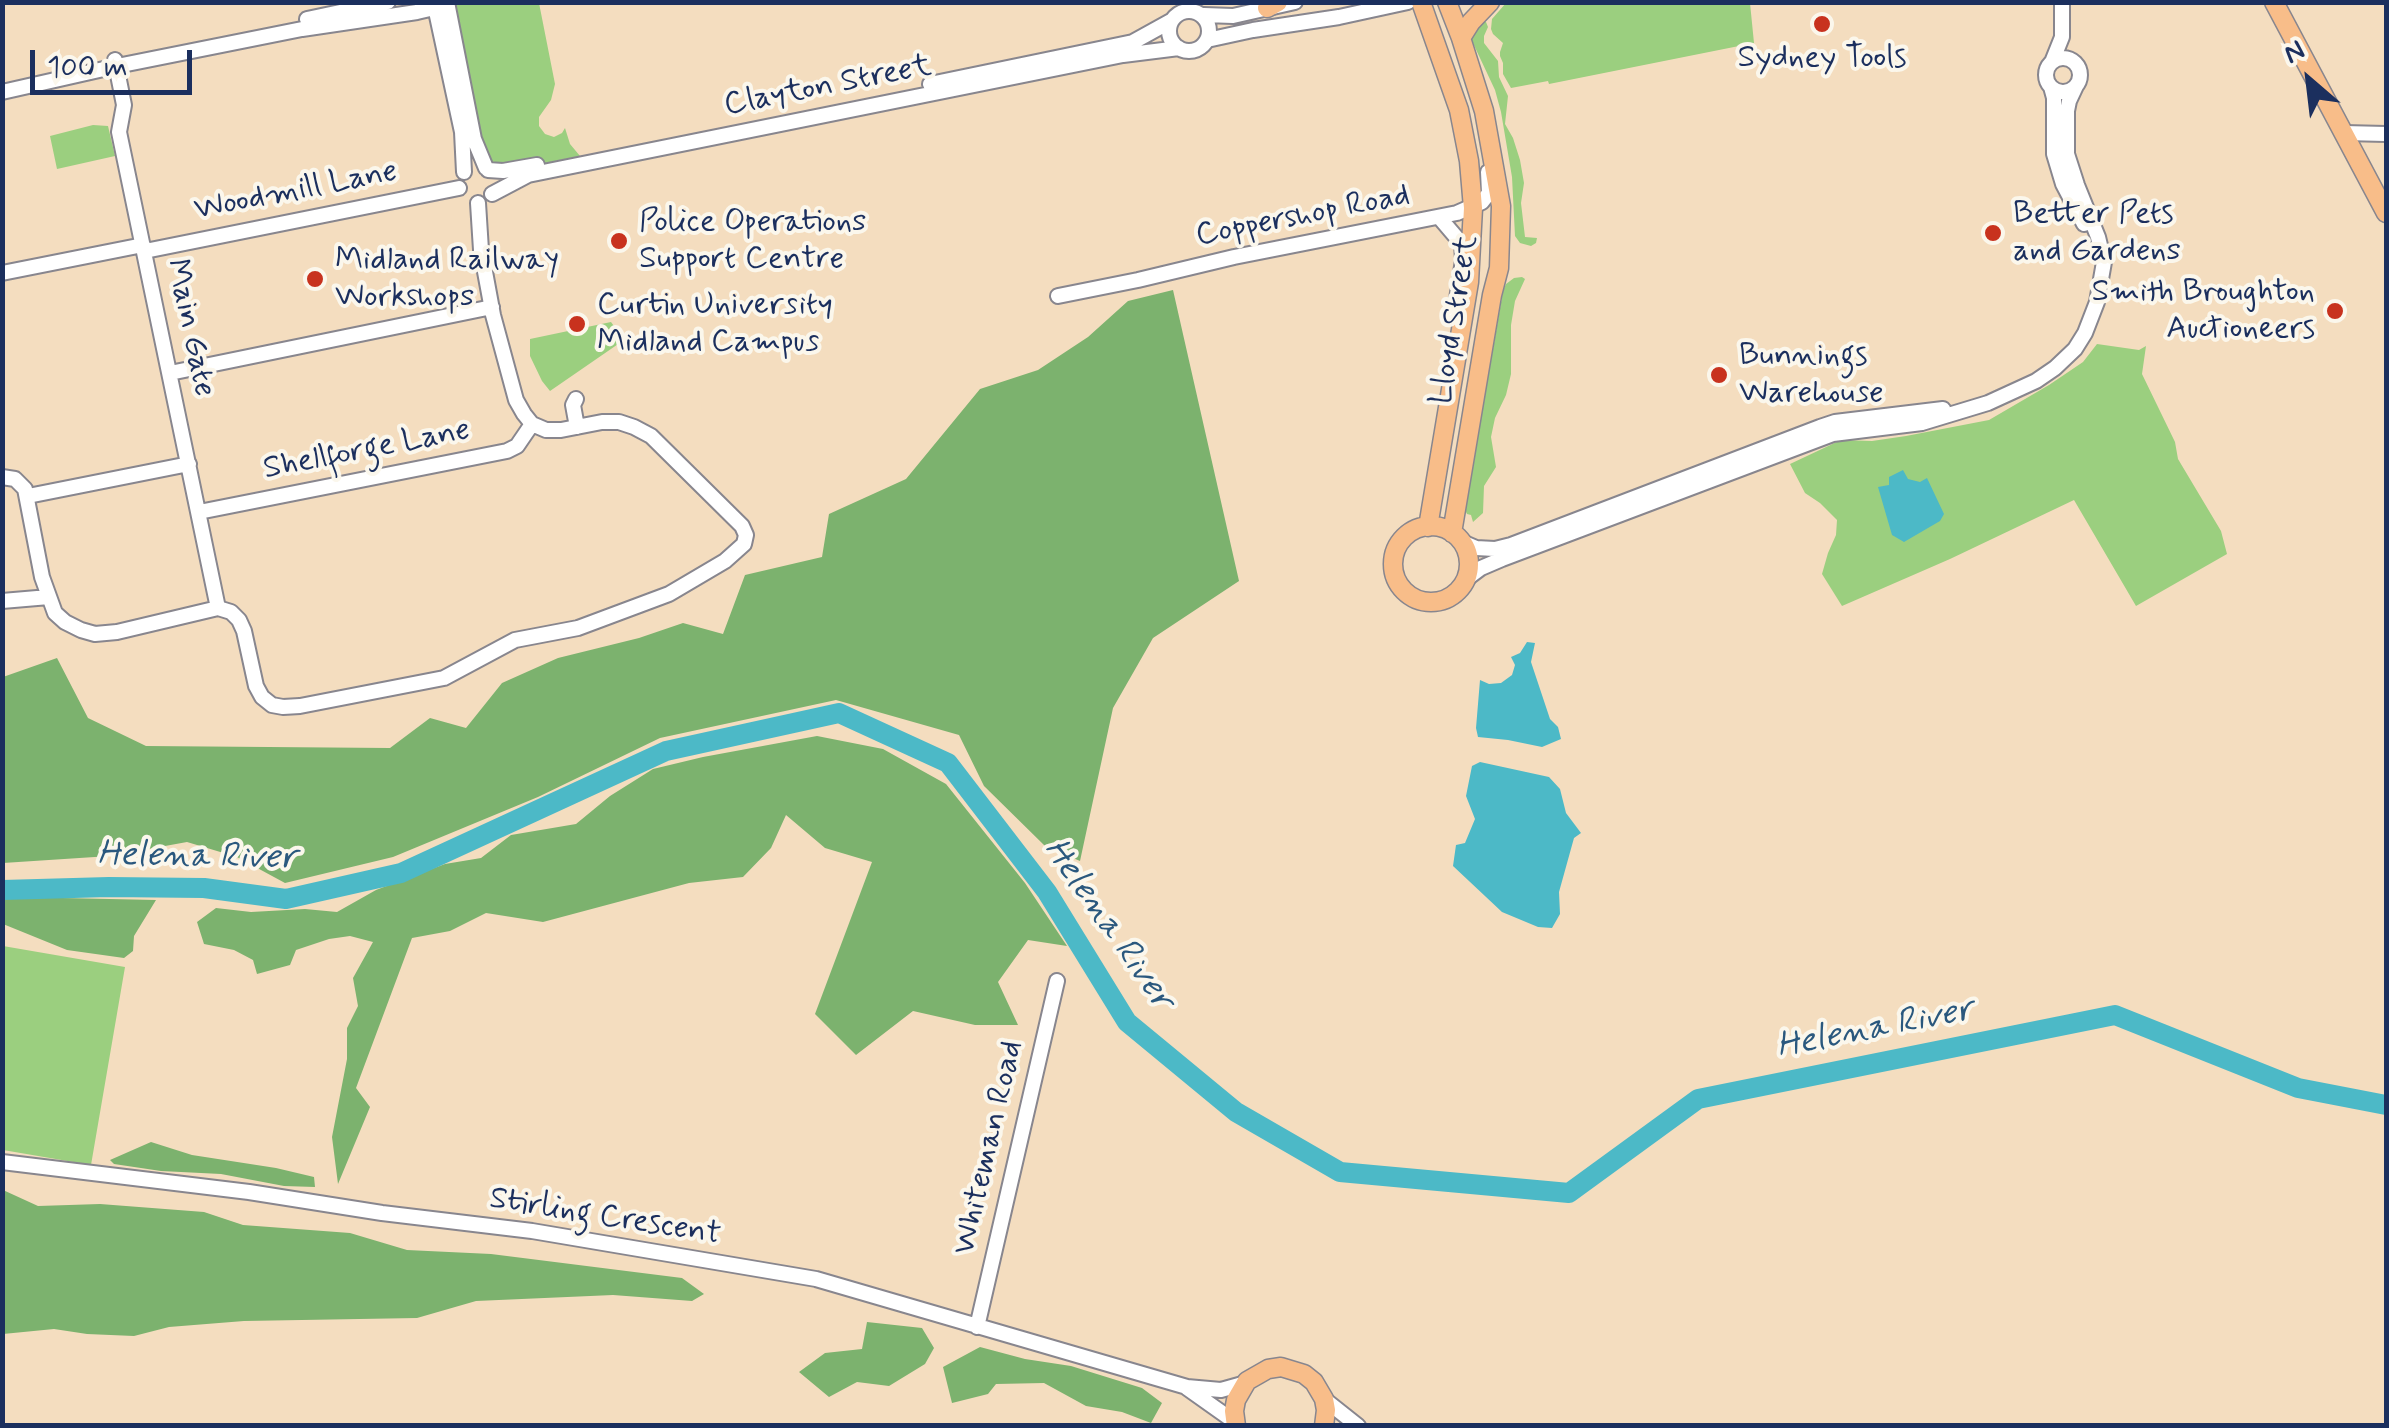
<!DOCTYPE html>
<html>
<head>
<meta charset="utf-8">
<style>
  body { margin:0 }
  #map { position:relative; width:2389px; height:1428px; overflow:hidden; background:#f4ddbf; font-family:Mynerve,sans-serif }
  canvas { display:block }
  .frame { position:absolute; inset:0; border:5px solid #1b2f5e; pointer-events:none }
  .north { position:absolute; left:2259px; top:30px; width:100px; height:100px; -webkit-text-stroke:8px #fbf7ec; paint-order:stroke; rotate:332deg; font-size:28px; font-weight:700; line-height:40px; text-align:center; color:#1b2f5e }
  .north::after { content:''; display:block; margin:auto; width:35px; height:45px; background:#1b2f5e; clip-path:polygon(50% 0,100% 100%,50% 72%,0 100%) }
  .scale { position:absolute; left:30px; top:50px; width:162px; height:45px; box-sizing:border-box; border:5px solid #1b2f5e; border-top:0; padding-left:12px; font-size:30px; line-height:35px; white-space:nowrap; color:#1b2f5e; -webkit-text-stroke:8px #fbf7ec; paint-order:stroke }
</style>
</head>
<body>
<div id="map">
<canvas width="2389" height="1428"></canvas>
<div class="frame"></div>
<div class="north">N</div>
<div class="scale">100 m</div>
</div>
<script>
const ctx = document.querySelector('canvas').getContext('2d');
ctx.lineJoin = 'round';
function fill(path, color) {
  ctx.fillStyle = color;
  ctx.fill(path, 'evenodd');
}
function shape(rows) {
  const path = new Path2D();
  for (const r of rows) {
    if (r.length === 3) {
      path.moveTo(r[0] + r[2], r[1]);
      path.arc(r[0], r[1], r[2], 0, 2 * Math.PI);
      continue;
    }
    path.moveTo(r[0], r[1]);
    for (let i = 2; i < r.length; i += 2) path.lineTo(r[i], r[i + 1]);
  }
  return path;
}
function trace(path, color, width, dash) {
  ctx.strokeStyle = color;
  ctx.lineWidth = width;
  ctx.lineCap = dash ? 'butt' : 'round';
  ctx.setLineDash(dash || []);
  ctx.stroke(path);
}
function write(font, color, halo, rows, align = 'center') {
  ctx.font = font + ' Mynerve,sans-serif';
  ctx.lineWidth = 8;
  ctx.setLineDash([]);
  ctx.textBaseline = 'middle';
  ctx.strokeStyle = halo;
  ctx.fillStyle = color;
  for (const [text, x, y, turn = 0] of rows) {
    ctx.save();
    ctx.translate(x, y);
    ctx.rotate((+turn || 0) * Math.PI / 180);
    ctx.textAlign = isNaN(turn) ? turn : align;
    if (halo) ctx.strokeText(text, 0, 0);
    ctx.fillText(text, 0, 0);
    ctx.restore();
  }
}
fill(shape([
  [453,2,539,3,555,84,551,100,539,117,539,126,545,134,554,137,562,133,565,128,570,144,580,156,516,169,486,168],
  [1506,3,1750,3,1754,43,1549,84,1548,81,1511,88,1503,74,1503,63,1500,56,1500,52,1503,43,1493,34,1491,29,1492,19],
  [1478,20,1486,22,1488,27,1484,36,1484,43,1498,61,1499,77,1508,96,1505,124,1513,138,1520,160,1524,183,1521,203,1525,237,1537,238,1536,243,1531,246,1520,243,1515,236,1512,177,1501,112,1495,90,1472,41,1472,32],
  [93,125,108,126,115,156,57,169,50,136],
  [1522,277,1525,279,1515,301,1511,325,1511,374,1506,395,1495,418,1491,437,1496,467,1484,486,1483,513,1473,522,1471,515,1467,514,1465,510,1503,291,1506,284,1514,278],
  [611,322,624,340,550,391,542,381,530,356,530,339],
  [2097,344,2139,350,2146,346,2142,374,2175,442,2178,459,2221,531,2227,554,2136,606,2074,500,1950,559,1842,606,1822,574,1828,553,1836,535,1837,520,1820,503,1805,493,1790,464,1841,440,1872,441,1906,436,1989,420,2049,385,2083,362],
  [3,946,125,967,91,1165,3,1150]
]), '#9bcf7f');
fill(shape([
  [1173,290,1239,581,1153,638,1113,708,1080,861,1045,846,984,786,959,735,836,700,660,738,538,797,393,857,285,883,237,857,187,842,110,856,3,863,3,677,57,658,88,718,146,746,390,748,430,718,466,728,502,683,558,658,639,638,683,623,723,634,745,575,822,557,829,514,906,479,980,389,1038,370,1088,337,1128,301],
  [817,736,883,749,946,784,1025,883,1067,946,1028,940,998,982,1018,1025,975,1025,913,1011,856,1055,815,1014,872,862,825,848,786,815,771,848,743,877,689,883,543,922,486,913,450,931,412,938,356,1088,370,1107,338,1184,332,1137,347,1059,347,1028,358,1006,353,978,373,942,350,936,329,939,296,950,290,965,257,974,253,960,234,950,204,944,197,922,216,908,251,912,305,909,337,912,376,890,445,864,481,858,511,835,576,824,610,796,653,769,703,757],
  [2,898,16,897,156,900,134,936,133,951,124,958,67,950,3,924],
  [151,1142,192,1155,276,1168,314,1177,315,1187,284,1186,221,1174,161,1171,114,1164,110,1160],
  [3,1190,38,1206,100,1204,204,1212,243,1225,350,1233,407,1250,491,1254,682,1278,704,1294,692,1301,613,1295,476,1301,417,1318,244,1321,169,1327,134,1336,87,1334,54,1329,3,1334],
  [867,1322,922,1328,934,1348,925,1364,889,1386,857,1382,829,1397,799,1372,825,1353,862,1349],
  [980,1347,1025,1359,1071,1366,1142,1388,1162,1403,1151,1423,1122,1412,1086,1406,1044,1383,996,1384,988,1394,952,1403,943,1367]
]), '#7cb26e');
fill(shape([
  [1903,470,1908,479,1920,482,1927,478,1944,514,1940,521,1904,542,1892,535,1878,487,1889,485,1889,477],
  [1527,642,1535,643,1531,662,1550,719,1558,727,1561,739,1542,747,1508,740,1478,737,1476,728,1480,680,1489,684,1501,683,1512,675,1515,665,1511,657,1520,653],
  [1480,762,1549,777,1560,789,1566,813,1581,833,1574,838,1559,892,1560,914,1552,928,1538,927,1502,912,1453,866,1456,845,1465,843,1475,819,1466,796,1472,766]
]), '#4cb9c7');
trace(shape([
  [2,890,109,887,204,888,286,899,401,873,666,751,839,713,948,763,1047,892,1127,1022,1236,1112,1340,1172,1569,1193,1698,1099,2115,1015,2298,1088,2386,1105]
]), '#4cb9c7', 20);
const minor = shape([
  [434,2,462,132,464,172],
  [447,2,474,139,486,168],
  [1189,31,20],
  [1204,15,1233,16,1295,2],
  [307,19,388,2],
  [1207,40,1253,30,1339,17,1408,2],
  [2063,75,17],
  [115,60,124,105,119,132,218,608],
  [2052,62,2062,37,2062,2],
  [930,84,1133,42,1171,21],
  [2051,87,2054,98,2054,154,2063,184,2084,224],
  [2,92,117,66,302,29,417,12,447,5],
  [2344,133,2386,134],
  [488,170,503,171,537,165],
  [492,194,528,175,1123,55,1179,48],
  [1439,217,1462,244,1463,260,1455,312],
  [145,251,459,188],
  [2,273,143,245],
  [1058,296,1138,280,1234,257,1457,213,1482,202,1489,193,1488,172],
  [170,373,492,307],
  [576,399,573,405,577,427],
  [2,477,15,479,25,489,42,577,55,613,65,622,81,630,95,634,117,632,218,608,231,612,239,620,244,631,256,686,262,697,272,705,283,707,300,706,444,678,515,640,578,628,669,594,725,561,744,544,746,535,742,526,651,436,634,427,619,422,602,422,561,430,546,430,532,424,524,414,516,400,493,315,481,250,478,203],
  [28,496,189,464],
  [199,512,507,451,517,446,532,424],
  [1462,542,1476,548,1495,549,1511,545,1820,427,1835,422,1943,409],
  [1465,580,1481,568,1502,559,1833,434,1922,423,1988,403,2036,381,2055,368,2075,349,2085,333,2097,302,2104,262,2098,237,2077,185,2067,154,2067,111,2069,101,2076,86],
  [2,601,49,597],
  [2,1162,249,1192,382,1213,532,1231,816,1279,1187,1387,1221,1390,1246,1383],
  [977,1327,1057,981],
  [1187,1388,1235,1422],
  [1324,1399,1358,1426]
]);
const major = shape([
  [1421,2,1459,110,1469,161,1473,208,1469,282,1428,527],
  [1447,2,1461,38,1484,111,1501,206,1499,268,1492,295,1452,533],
  [2274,2,2386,213],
  [1267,8,1278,2],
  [1461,38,1471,22,1490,2],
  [1431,564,38],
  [1236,1426,1234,1411,1236,1400,1247,1381,1268,1369,1281,1367,1304,1374,1314,1382,1324,1399,1326,1410,1324,1426]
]);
trace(minor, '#88868e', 18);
trace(major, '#88868e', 21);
trace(minor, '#fff', 14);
trace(major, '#f8bd89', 18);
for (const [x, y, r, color] of [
  [1822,24,10,"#c8321e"],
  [1993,233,10,"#c8321e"],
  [619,241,10,"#c8321e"],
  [315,279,10,"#c8321e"],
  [2335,311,10,"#c8321e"],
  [577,324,10,"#c8321e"],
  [1719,375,10,"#c8321e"]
]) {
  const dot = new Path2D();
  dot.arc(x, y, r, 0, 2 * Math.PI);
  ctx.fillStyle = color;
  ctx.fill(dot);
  trace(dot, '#fbf7ec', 4);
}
write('32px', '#1b2f5e', '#fbf7ec', [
  ["Sydney Tools",1822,59,"center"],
  ["Better Pets",2013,215],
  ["and Gardens",2013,252],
  ["Police Operations",639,223],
  ["Support Centre",639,260],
  ["Midland Railway",335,261],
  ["Workshops",335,298],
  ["Smith Broughton",2315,293,"right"],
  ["Auctioneers",2315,330,"right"],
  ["Curtin University",597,306],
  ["Midland Campus",597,343],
  ["Bunnings",1739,357],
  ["Warehouse",1739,394]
], 'left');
write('32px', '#1b2f5e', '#fbf7ec', [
  ["Clayton Street",828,87,-11],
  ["Woodmill Lane",296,192,-11],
  ["Coppershop Road",1303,217,-11],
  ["Lloyd Street",1456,320,-81],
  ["Main Gate",189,328,78],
  ["Shellforge Lane",367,451,-11],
  ["Whiteman Road",990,1148,-77],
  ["Stirling Crescent",605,1218,9]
]);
write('italic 35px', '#2a587e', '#fbf7ec', [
  ["Helena River",197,858,1],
  ["Helena River",1107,925,55],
  ["Helena River",1875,1030,-11]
]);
</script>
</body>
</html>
